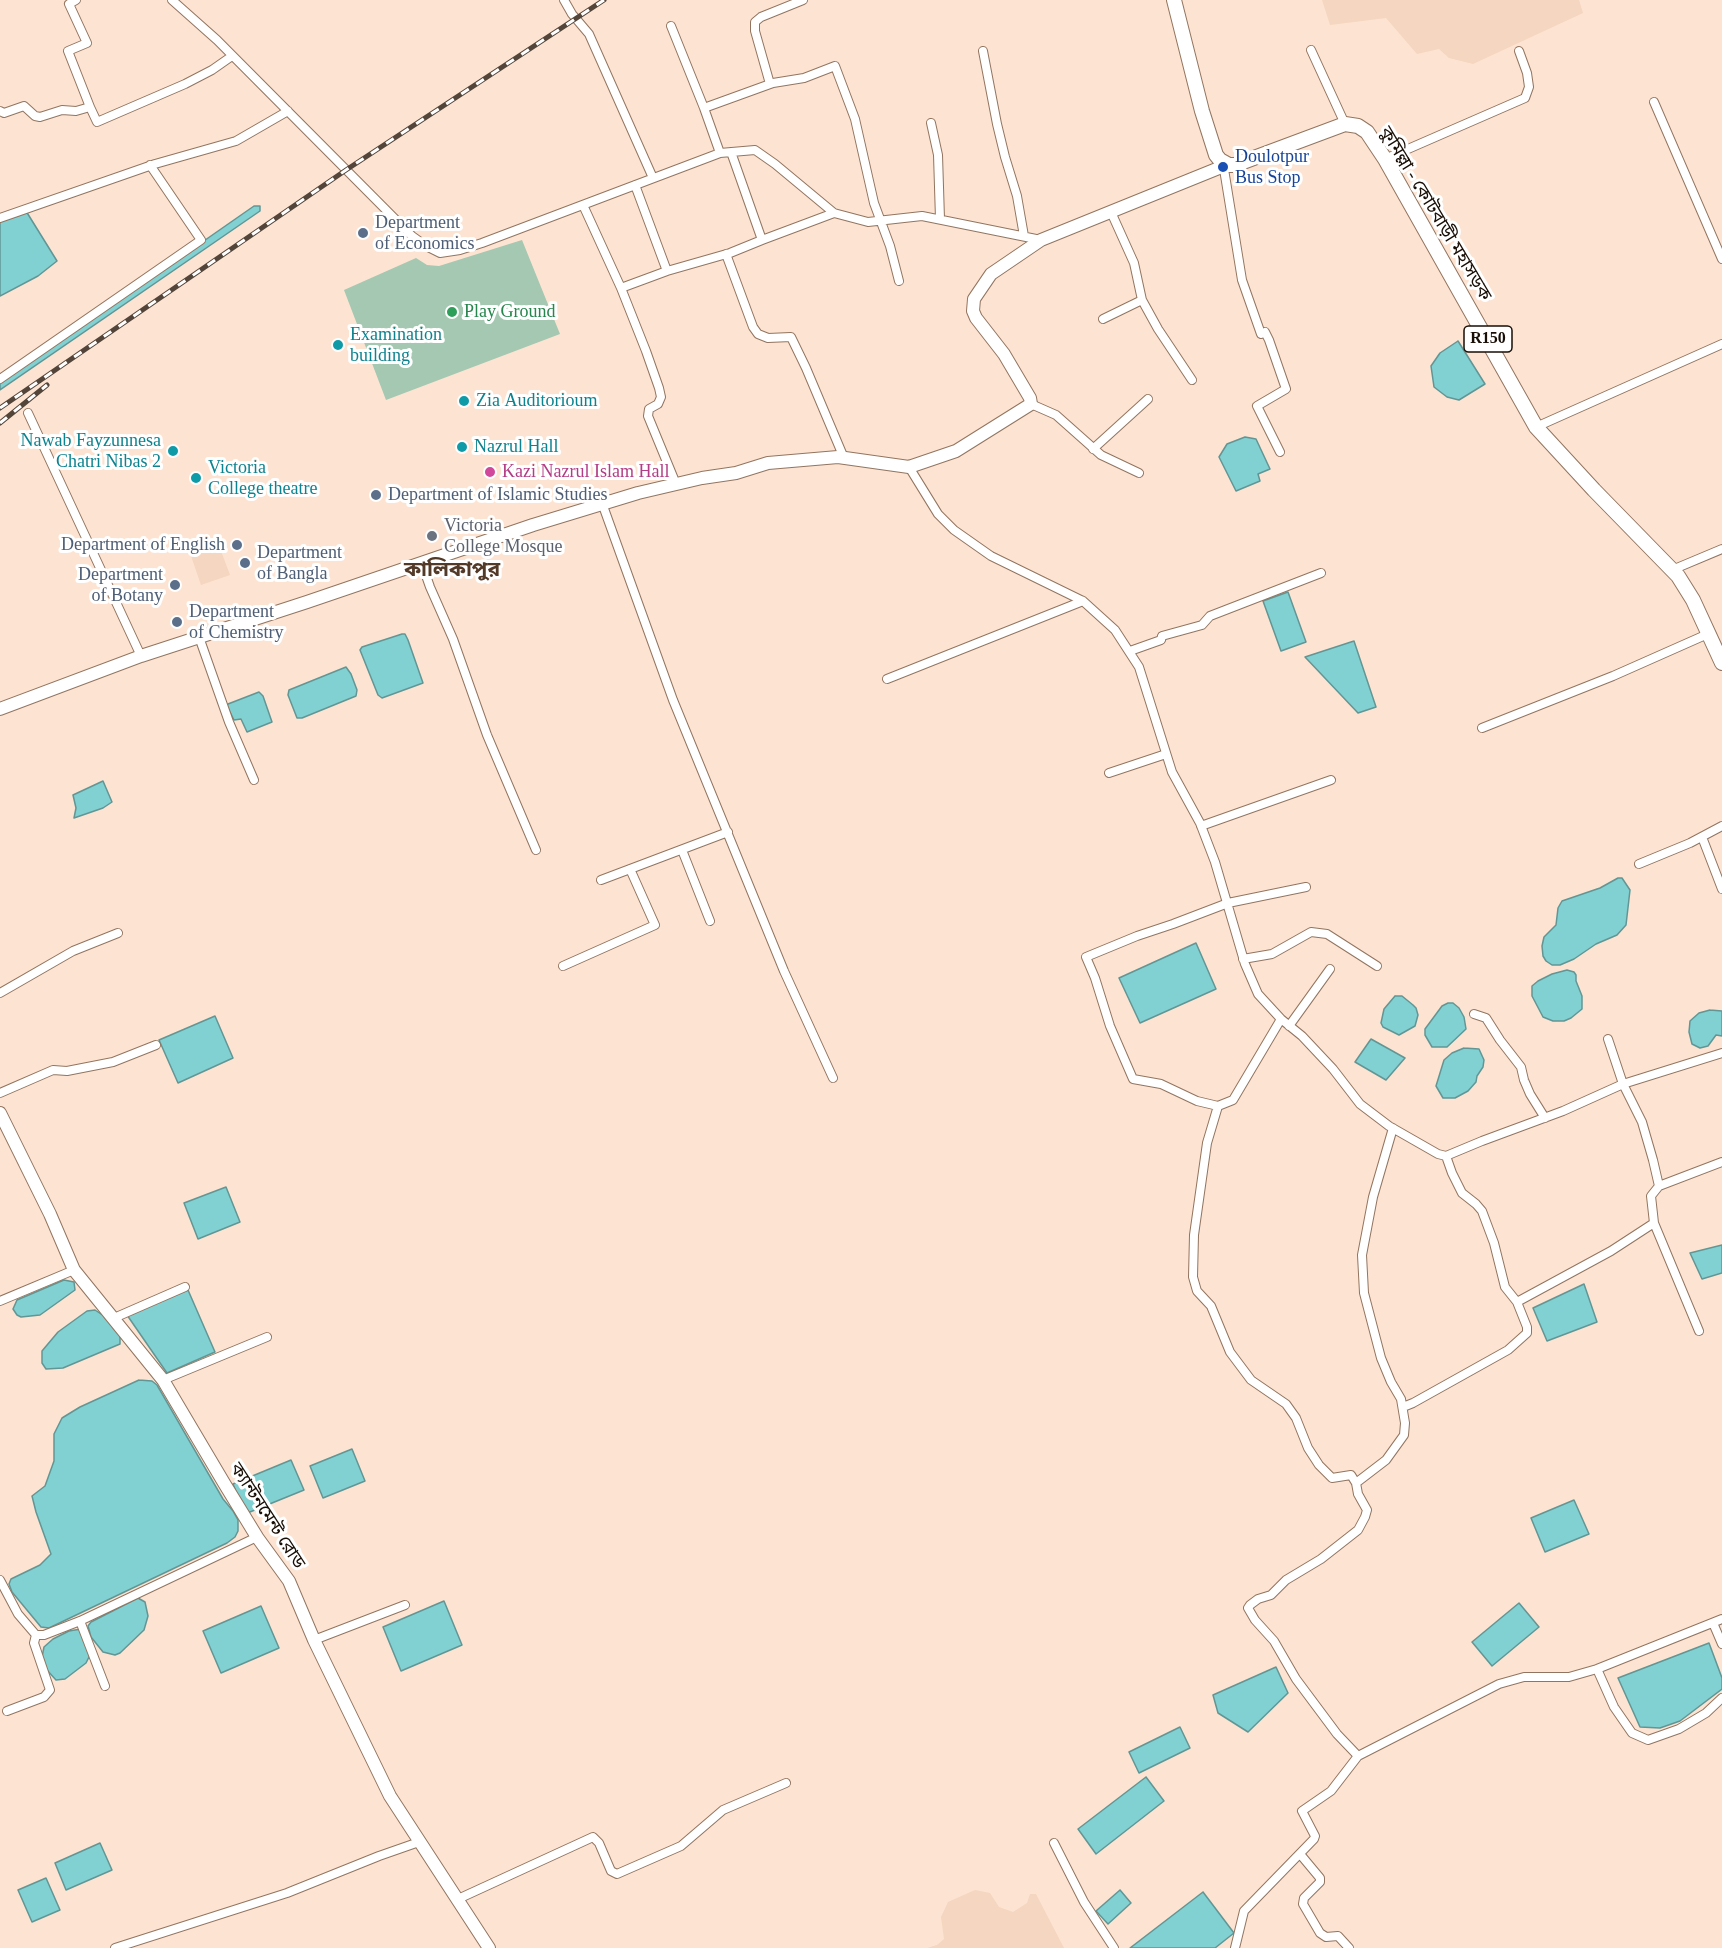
<!DOCTYPE html>
<html>
<head>
<meta charset="utf-8">
<style>
  body { margin:0 }
  canvas { display:block; background:#fde3d1 }
</style>
</head>
<body>
<canvas width="1722" height="1948"></canvas>
<script>
const ctx = document.querySelector('canvas').getContext('2d');
ctx.lineJoin = 'round';
function fill(path, color) {
  ctx.fillStyle = color;
  ctx.fill(path, 'evenodd');
}
function shape(rows) {
  const path = new Path2D();
  for (const r of rows) {
    path.moveTo(r[0], r[1]);
    for (let i = 2; i < r.length; i += 2) path.lineTo(r[i], r[i + 1]);
  }
  return path;
}
function trace(path, color, width, dash) {
  ctx.strokeStyle = color;
  ctx.lineWidth = width;
  ctx.lineCap = dash ? 'butt' : 'round';
  ctx.setLineDash(dash || []);
  ctx.stroke(path);
}
function write(font, color, halo, rows, align = 'center') {
  ctx.font = font + ' "Times New Roman","Noto Sans Bengali",serif';
  ctx.lineWidth = 6;
  ctx.setLineDash([]);
  ctx.textBaseline = 'middle';
  ctx.strokeStyle = halo;
  ctx.fillStyle = color;
  for (const [text, x, y, turn = 0] of rows) {
    ctx.save();
    ctx.translate(x, y);
    ctx.rotate((+turn || 0) * Math.PI / 180);
    ctx.textAlign = isNaN(turn) ? turn : align;
    if (halo) ctx.strokeText(text, 0, 0);
    ctx.fillText(text, 0, 0);
    ctx.restore();
  }
}
fill(shape([
  [1322,0,1579,0,1583,13,1473,64,1449,58,1439,49,1417,54,1386,18,1330,25],
  [218,543,230,575,201,585,190,553],
  [975,1890,990,1893,999,1907,1013,1912,1027,1903,1030,1894,1036,1894,1064,1948,927,1948,937,1945,944,1939,941,1917,948,1902]
]), '#f5d6c0');
fill(shape([
  [522,240,560,334,386,400,344,290,416,258,427,265,439,266]
]), '#a4c8b1');
const water = shape([
  [254,206,260,206,260,211,0,390,0,383,254,206],
  [26,211,57,261,38,276,0,296,0,221,26,211],
  [1458,341,1485,384,1459,400,1447,397,1434,387,1431,366,1440,353,1458,341],
  [1245,437,1256,439,1270,469,1258,474,1260,481,1236,491,1219,457,1227,444,1245,437],
  [1288,592,1306,642,1281,651,1263,601,1288,592],
  [402,634,405,634,408,640,423,683,382,698,378,695,360,650,362,647,402,634],
  [1354,641,1376,707,1358,713,1305,657,1354,641],
  [346,667,351,674,357,690,356,696,302,718,297,718,288,695,289,690,346,667],
  [259,692,263,696,272,722,247,732,241,719,234,720,227,706,228,704,259,692],
  [103,781,112,802,103,808,74,818,76,808,73,795,103,781],
  [1618,878,1622,878,1630,890,1626,925,1617,935,1596,944,1574,959,1560,965,1552,965,1546,961,1543,956,1542,946,1544,937,1556,925,1558,908,1562,901,1600,888,1618,878],
  [1196,943,1216,989,1140,1023,1119,978,1196,943],
  [1567,970,1574,972,1576,975,1576,981,1582,996,1582,1009,1571,1018,1564,1021,1553,1021,1543,1017,1532,996,1532,986,1538,981,1552,974,1567,970],
  [1395,996,1402,996,1413,1005,1416,1008,1418,1015,1415,1026,1399,1035,1383,1027,1381,1023,1384,1009,1395,996],
  [1448,1003,1453,1003,1459,1008,1464,1017,1466,1029,1447,1047,1432,1047,1425,1035,1425,1029,1442,1006,1448,1003],
  [1710,1010,1722,1011,1722,1036,1716,1035,1708,1046,1700,1048,1692,1044,1689,1032,1690,1021,1699,1013,1710,1010],
  [215,1016,233,1058,178,1083,159,1040,215,1016],
  [1371,1039,1405,1058,1386,1080,1355,1062,1371,1039],
  [1464,1048,1479,1049,1484,1060,1483,1067,1477,1076,1476,1082,1468,1091,1455,1098,1443,1098,1436,1086,1444,1060,1452,1053,1464,1048],
  [226,1187,240,1222,198,1239,184,1203,226,1187],
  [1722,1245,1722,1273,1702,1279,1690,1253,1722,1245],
  [64,1280,74,1282,75,1290,40,1315,21,1317,17,1315,13,1309,17,1300,64,1280],
  [1584,1284,1597,1322,1547,1341,1533,1308,1584,1284],
  [188,1290,215,1352,167,1373,127,1315,188,1290],
  [95,1310,104,1316,120,1335,120,1344,63,1368,46,1369,42,1363,42,1351,58,1332,87,1311,95,1310],
  [139,1380,152,1381,157,1385,223,1499,233,1511,238,1520,238,1531,235,1537,227,1543,49,1628,41,1627,12,1592,9,1584,11,1579,40,1565,51,1554,36,1512,32,1496,45,1486,54,1461,54,1434,62,1418,80,1407,139,1380],
  [352,1449,365,1481,323,1498,310,1466,352,1449],
  [291,1460,304,1490,245,1514,233,1484,291,1460],
  [1574,1500,1589,1534,1545,1552,1531,1518,1574,1500],
  [138,1598,145,1602,148,1616,144,1630,120,1653,115,1655,103,1652,91,1637,88,1626,91,1622,138,1598],
  [444,1601,462,1645,401,1671,383,1627,444,1601],
  [1519,1603,1539,1627,1492,1666,1472,1642,1519,1603],
  [261,1606,279,1648,221,1673,203,1631,261,1606],
  [81,1629,90,1655,86,1663,65,1679,56,1680,46,1669,42,1657,44,1647,53,1639,69,1631,81,1629],
  [1709,1643,1722,1678,1722,1689,1680,1721,1660,1728,1640,1727,1618,1678,1709,1643],
  [1276,1667,1288,1693,1248,1732,1218,1713,1213,1695,1276,1667],
  [1180,1727,1190,1748,1139,1773,1129,1752,1180,1727],
  [1146,1777,1164,1801,1096,1854,1078,1829,1146,1777],
  [100,1843,112,1870,66,1890,55,1863,100,1843],
  [46,1878,60,1910,32,1922,18,1890,46,1878],
  [1120,1890,1131,1903,1108,1924,1096,1911,1120,1890],
  [1203,1892,1234,1933,1215,1948,1130,1948,1203,1892]
]);
fill(water, '#81d0d2');
trace(water, '#629695', 1.5);
const street = shape([
  [76,0,69,4,87,43,68,51,90,107],
  [172,0,217,40,412,236,426,246,440,253,460,250,482,243,720,153,755,150,775,164,834,213,868,222,922,216,1041,240],
  [564,0,572,14,589,34,653,178],
  [671,26,704,108],
  [1311,50,1345,124],
  [983,51,997,124,1005,157,1017,196,1024,236],
  [770,84,755,31,755,22,761,17,803,0],
  [1654,102,1722,259],
  [0,111,4,113,24,106,35,116,40,117,62,110,76,111,90,107,97,122,185,84,212,70,232,56],
  [931,123,938,155,940,219],
  [720,153,704,108,773,83,804,78,835,66,855,119,874,203,890,246,899,281],
  [1385,159,1525,98,1529,87,1527,73,1519,51],
  [1223,163,1242,280,1261,334,1265,332,1269,340,1286,389,1257,406,1280,452],
  [583,205,621,288,646,351,659,388,661,397,658,404,649,409,648,416,676,484],
  [1111,212,1134,263,1142,300,1158,329,1192,380],
  [0,218,155,164,236,141,288,111],
  [762,240,834,213],
  [726,254,753,327,758,334,768,338,791,337,806,368,844,458],
  [667,271,730,253,762,240,731,152],
  [621,288,667,271,635,185],
  [1103,319,1142,300],
  [0,379,201,240,150,165],
  [1031,404,1056,415,1101,455,1139,473],
  [28,413,141,656],
  [1536,427,1722,344],
  [1093,449,1148,399],
  [909,467,938,514,954,530,991,556,1083,601,1115,630,1139,667,1172,772,1200,823,1215,862,1245,964,1258,994,1281,1019,1302,1036,1333,1069,1360,1104,1389,1126,1438,1154,1446,1156,1482,1141,1563,1111,1623,1084,1722,1053],
  [602,503,673,700,784,971,833,1078],
  [422,564,430,587,453,639,487,735,536,850],
  [1672,570,1722,549],
  [199,637,229,722,254,780],
  [1130,651,1161,640,1162,636,1202,625,1210,616,1321,573],
  [887,679,1083,601],
  [1482,728,1613,676,1710,633],
  [1109,773,1166,754],
  [1201,826,1331,780],
  [1702,837,1722,889],
  [682,850,710,921],
  [1639,864,1690,843,1722,826],
  [601,880,728,832],
  [1243,959,1272,954,1311,932,1327,934,1377,966],
  [563,966,655,925,630,869],
  [0,993,73,951,118,933],
  [1474,1014,1486,1018,1500,1040,1521,1067,1524,1080,1530,1094,1545,1118],
  [1281,1019,1233,1100,1218,1106,1207,1143,1194,1235,1193,1277,1197,1291,1211,1306,1230,1352,1251,1380,1286,1404,1296,1418,1308,1448,1319,1465,1332,1478,1351,1475,1356,1483],
  [1289,1026,1330,969],
  [0,1093,53,1070,67,1071,113,1062,156,1045],
  [1218,1106,1197,1101,1161,1084,1133,1079,1110,1026,1095,978,1086,957,1137,936,1173,924,1228,903,1306,887],
  [1659,1186,1722,1162],
  [1654,1223,1699,1331],
  [0,1301,74,1270],
  [1517,1302,1611,1251,1654,1223,1651,1196,1659,1186,1653,1160,1642,1122,1623,1084,1608,1039],
  [114,1318,185,1287],
  [163,1380,267,1337],
  [1403,1407,1413,1403,1508,1350,1527,1333,1527,1327,1517,1302,1505,1287,1494,1243,1482,1211,1476,1204,1462,1193,1452,1173,1446,1156],
  [0,1580,18,1614,36,1635,44,1635,80,1621,257,1537],
  [80,1621,105,1686],
  [1713,1623,1722,1644],
  [314,1640,405,1605],
  [1597,1669,1614,1707,1632,1733,1648,1740,1679,1729,1706,1713,1722,1698],
  [7,1711,44,1697,50,1690,34,1643,36,1635],
  [1358,1756,1337,1734,1296,1679,1274,1641,1255,1620,1248,1608,1250,1605,1258,1599,1271,1595,1286,1580,1321,1559,1358,1530,1365,1517,1367,1510,1358,1494,1356,1483,1386,1460,1404,1435,1405,1423,1401,1399,1391,1382,1381,1358,1364,1293,1362,1255,1373,1197,1393,1128],
  [1054,1843,1084,1902,1114,1948],
  [1300,1854,1320,1878,1320,1882,1304,1898,1303,1904,1320,1933,1326,1937,1338,1936,1349,1948],
  [458,1899,593,1837,599,1843,611,1871,617,1874,681,1846,723,1810,786,1783],
  [115,1948,287,1893,379,1856,419,1842],
  [1235,1948,1244,1911,1314,1839,1315,1836,1302,1811,1331,1791,1358,1756,1499,1684,1524,1677,1569,1677,1597,1669,1722,1619]
]);
const secondary = shape([
  [0,709,141,656,307,602,533,525,638,493,702,478,736,473,768,463,838,457,909,467,956,451,1031,404,1030,398,1004,354,976,318,973,311,974,299,991,274,1041,240,1219,168,1223,163],
  [0,1113,50,1214,74,1270,163,1380,224,1483,257,1537,289,1581,314,1640,390,1796,489,1948]
]);
const primary = shape([
  [1174,0,1202,111,1216,155,1220,160,1229,165,1235,165,1345,124,1358,126,1367,132,1385,159,1536,427,1594,490,1678,576,1693,600,1722,663]
]);
trace(street, '#927560', 10);
trace(secondary, '#927560', 14);
trace(primary, '#927560', 16);
trace(street, '#fff', 8);
trace(secondary, '#fff', 12);
trace(primary, '#fff', 14);
const rail = shape([
  [0,408,346,170,604,0],
  [0,423,47,385]
]);
trace(rail, '#53453a', 5);
trace(rail, '#fff', 3, [9]);
for (const [x, y, r, color] of [
  [1223,167,6,"#1a4fb4"],
  [363,233,6,"#5c6f8a"],
  [452,312,6,"#2e9e5b"],
  [338,345,6,"#0f9aa8"],
  [464,401,6,"#0f9aa8"],
  [462,447,6,"#0f9aa8"],
  [173,451,6,"#0f9aa8"],
  [490,472,6,"#d1479c"],
  [196,478,6,"#0f9aa8"],
  [376,495,6,"#5c6f8a"],
  [432,536,6,"#6b7280"],
  [237,545,6,"#5c6f8a"],
  [245,563,6,"#5c6f8a"],
  [175,585,6,"#5c6f8a"],
  [177,622,6,"#5c6f8a"]
]) {
  const dot = new Path2D();
  dot.arc(x, y, r, 0, 2 * Math.PI);
  ctx.fillStyle = color;
  ctx.fill(dot);
  trace(dot, '#fff', 2);
}
for (const [x, y, w] of [
  [1488,339,48]
]) {
  const box = new Path2D();
  box.roundRect(x - w / 2, y - 13, w, 26, 4.5);
  ctx.fillStyle = '#fff';
  ctx.fill(box);
  trace(box, '#180e06', 1.5);
}
write('bold 16px', '#180e06', null, [
  ["R150",1488,339]
]);
write('18px', '#164399', '#fff', [
  ["Doulotpur",1235,157],
  ["Bus Stop",1235,178]
], 'left');
write('18px', '#180e06', '#fff', [
  ["কুমিল্লা - কোটবাড়ী মহাসড়ক",1435,214,59],
  ["ক্যান্টনমেন্ট রোড",267,1516,57]
]);
write('18px', '#4e5e75', '#fff', [
  ["Department",375,223],
  ["of Economics",375,244],
  ["Department of Islamic Studies",388,495],
  ["Department of English",225,545,"right"],
  ["Department",257,553],
  ["of Bangla",257,574],
  ["Department",163,575,"right"],
  ["of Botany",163,596,"right"],
  ["Department",189,612],
  ["of Chemistry",189,633]
], 'left');
write('18px', '#27864d', '#fff', [
  ["Play Ground",464,312]
], 'left');
write('18px', '#0d838f', '#fff', [
  ["Examination",350,335],
  ["building",350,356],
  ["Zia Auditorioum",476,401],
  ["Nawab Fayzunnesa",161,441,"right"],
  ["Chatri Nibas 2",161,462,"right"],
  ["Nazrul Hall",474,447],
  ["Victoria",208,468],
  ["College theatre",208,489]
], 'left');
write('18px', '#b23c85', '#fff', [
  ["Kazi Nazrul Islam Hall",502,472]
], 'left');
write('18px', '#5b616d', '#fff', [
  ["Victoria",444,526],
  ["College Mosque",444,547]
], 'left');
write('bold 21px', '#533927', '#fff', [
  ["কালিকাপুর",452,571]
]);
</script>
</body>
</html>
